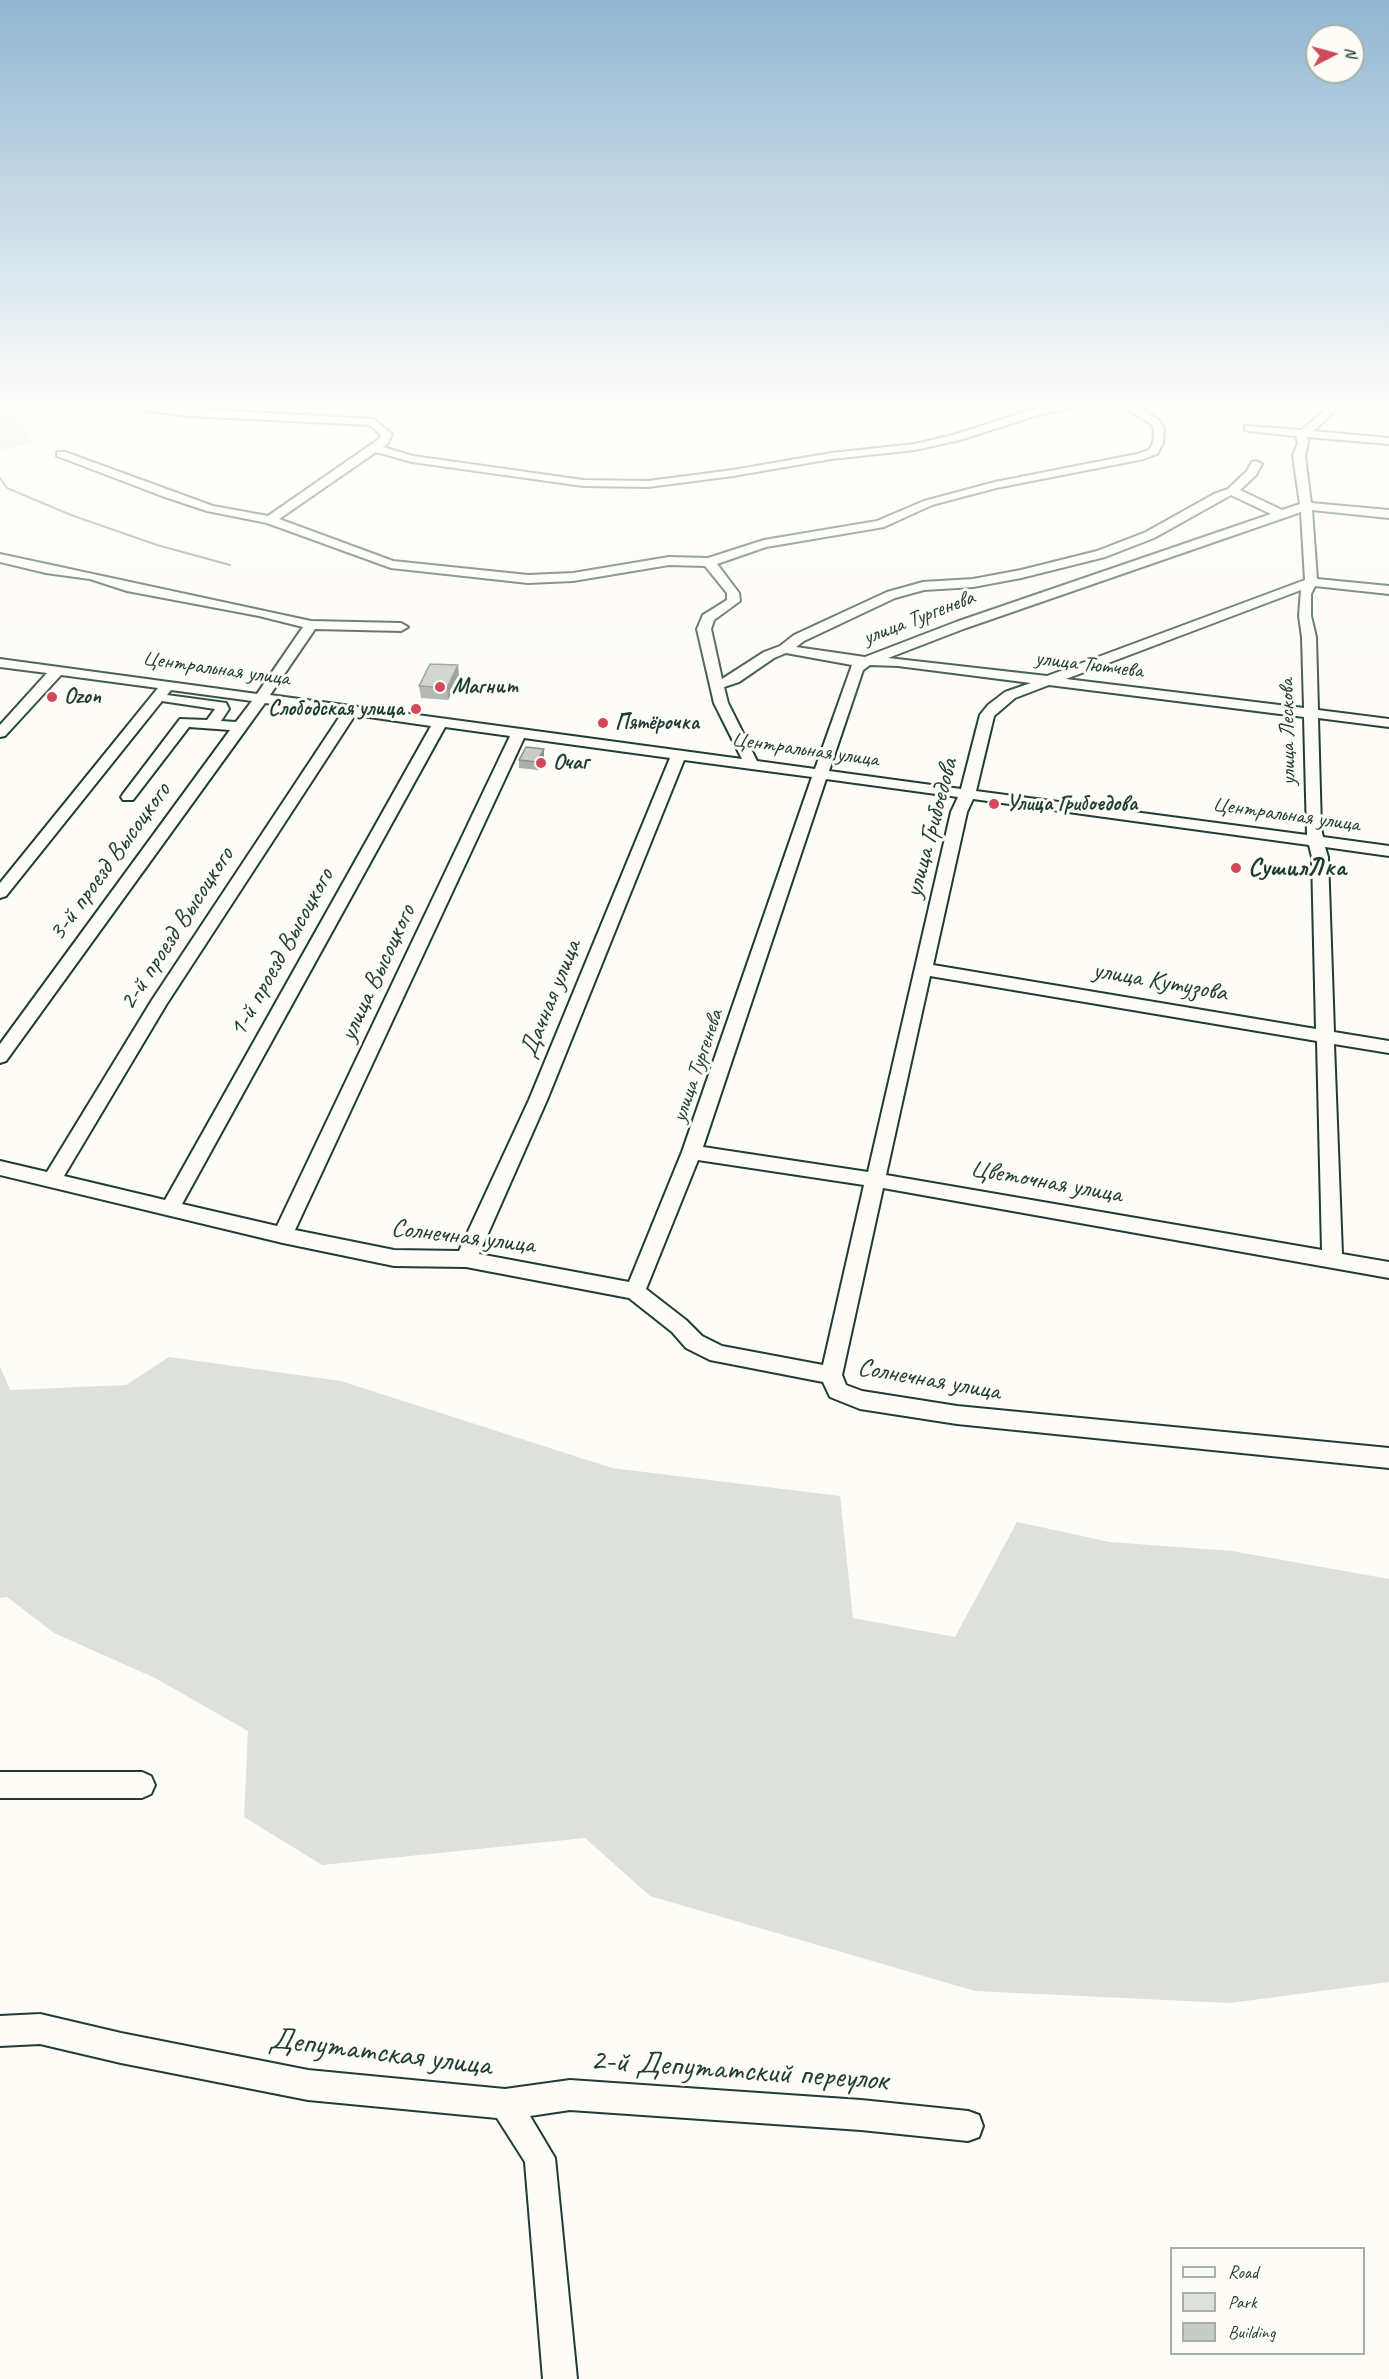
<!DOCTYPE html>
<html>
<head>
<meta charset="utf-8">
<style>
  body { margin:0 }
  #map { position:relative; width:1389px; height:2379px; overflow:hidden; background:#fdfcf7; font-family:Caveat,sans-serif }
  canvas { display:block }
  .legend { position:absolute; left:1170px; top:2247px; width:195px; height:108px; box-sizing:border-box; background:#fdfcf7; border:2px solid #a4b0a9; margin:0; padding:8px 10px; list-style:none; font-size:18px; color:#1f3d34 }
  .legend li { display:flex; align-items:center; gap:12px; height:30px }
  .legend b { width:30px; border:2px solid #a4b0a9 }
  .north { position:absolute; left:1305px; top:24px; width:60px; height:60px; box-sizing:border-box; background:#fdfcf7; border:2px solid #a4b0a9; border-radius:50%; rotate:84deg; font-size:16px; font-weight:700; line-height:24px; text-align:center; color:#1f3d34 }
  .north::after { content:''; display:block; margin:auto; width:21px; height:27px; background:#d1495b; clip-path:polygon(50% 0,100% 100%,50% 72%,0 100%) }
</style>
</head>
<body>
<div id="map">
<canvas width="1389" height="2379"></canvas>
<ul class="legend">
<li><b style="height:8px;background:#fdfcf7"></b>Road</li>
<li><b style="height:16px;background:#dde0db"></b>Park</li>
<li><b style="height:16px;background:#c6cdc7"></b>Building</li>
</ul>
<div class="north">N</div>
</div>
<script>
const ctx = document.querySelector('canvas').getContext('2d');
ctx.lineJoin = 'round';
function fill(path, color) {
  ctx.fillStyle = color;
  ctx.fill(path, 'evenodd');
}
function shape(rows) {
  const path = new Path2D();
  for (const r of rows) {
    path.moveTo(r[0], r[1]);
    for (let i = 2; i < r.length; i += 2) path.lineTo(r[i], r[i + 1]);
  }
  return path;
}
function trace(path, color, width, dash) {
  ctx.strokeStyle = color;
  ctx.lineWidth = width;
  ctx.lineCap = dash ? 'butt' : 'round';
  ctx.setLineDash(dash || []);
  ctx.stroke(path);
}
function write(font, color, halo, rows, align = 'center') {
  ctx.font = font + ' Caveat,sans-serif';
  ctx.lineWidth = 6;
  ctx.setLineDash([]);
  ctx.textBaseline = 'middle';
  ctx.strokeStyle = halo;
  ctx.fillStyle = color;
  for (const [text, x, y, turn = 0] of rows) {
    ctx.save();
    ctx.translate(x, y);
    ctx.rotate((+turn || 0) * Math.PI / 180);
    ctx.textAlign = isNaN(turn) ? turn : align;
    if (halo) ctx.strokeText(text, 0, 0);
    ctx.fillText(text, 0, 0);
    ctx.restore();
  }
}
fill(shape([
  [0,402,13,402,32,443,0,450],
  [169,1357,341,1381,612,1468,840,1496,853,1618,955,1637,1017,1522,1110,1542,1232,1551,1389,1579,1389,1982,1230,2003,975,1991,650,1896,585,1838,322,1865,244,1817,248,1731,155,1678,54,1633,7,1597,0,1598,0,1366,10,1390,126,1385]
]), '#dde0db');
trace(shape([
  [0,478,7,488,71,515,157,545,230,565]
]), '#75877f', 2);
const minor = shape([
  [1067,402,1131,402,1159,420,1164,429,1163,443,1157,454,1144,459,996,488,932,505,884,527,766,547,717,564,739,593,740,601,714,620,711,629,722,679,764,652,780,646,794,635,887,592,923,582,973,579,1021,570,1097,551,1146,532,1214,494,1228,489,1247,471,1252,462,1256,461,1262,464,1256,475,1240,490,1282,510,1300,504,1293,456,1298,443,1296,436,1249,431,1245,430,1245,426,1302,430,1334,402,1345,402,1313,431,1389,438,1389,444,1307,437,1308,443,1305,456,1311,503,1389,510,1389,518,1312,510,1317,579,1389,586,1389,594,1315,586,1311,594,1311,616,1316,637,1318,710,1389,719,1389,727,1318,718,1321,828,1323,837,1389,846,1389,856,1325,847,1328,857,1334,1032,1389,1041,1389,1053,1334,1044,1342,1254,1389,1262,1389,1278,883,1188,842,1375,846,1385,862,1391,957,1406,1389,1448,1389,1468,957,1424,860,1409,830,1397,823,1382,710,1360,686,1348,672,1332,629,1298,466,1267,394,1266,283,1243,0,1175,0,1161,47,1172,152,1000,342,713,265,703,6,1061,0,1063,0,1044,230,730,189,727,133,800,123,800,121,797,123,794,180,719,207,720,215,709,162,701,6,896,0,898,0,883,158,688,61,675,5,736,0,737,0,725,47,673,0,667,0,659,257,694,303,627,259,616,127,591,90,579,46,573,0,562,0,554,311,621,401,623,408,627,401,631,315,629,270,695,742,759,714,703,697,629,703,615,727,600,727,593,705,566,669,565,573,581,528,583,391,568,267,523,207,511,162,496,57,456,57,452,65,452,213,506,268,516,379,439,381,435,370,425,188,416,149,411,145,410,145,406,373,419,392,434,388,443,383,447,413,456,583,480,648,481,733,470,831,453,915,444,953,435,1031,410,1067,402],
  [1078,406,1123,406,1151,424,1154,429,1153,443,1149,450,1137,454,995,482,924,501,877,521,764,540,708,558,669,557,573,573,528,575,393,561,279,519,376,452,412,462,583,486,648,487,733,476,831,459,915,450,960,440,1038,415,1078,406],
  [1231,495,1271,514,956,622,865,657,796,647,804,641,895,598,924,590,973,587,1021,578,1105,557,1154,538,1231,495],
  [1301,512,1305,580,1047,676,888,658,966,628,1301,512],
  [1301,590,1299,616,1302,637,1304,708,1066,679,1301,590],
  [786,653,852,665,815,769,757,761,728,703,724,687,739,682,774,658,786,653],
  [870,665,898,666,1031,683,1005,692,988,705,980,715,961,789,829,771,863,670,870,665],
  [1049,685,1304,717,1307,835,976,791,994,716,1015,698,1049,685],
  [171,690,252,701,236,722,221,721,229,709,226,703,167,695,171,690],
  [355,715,431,726,165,1200,64,1176,166,1005,355,715],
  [445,727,510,736,277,1226,182,1204,445,727],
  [524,738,670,758,529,1100,459,1251,394,1250,295,1230,524,738],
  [684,760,812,777,682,1152,629,1282,479,1254,547,1100,684,760],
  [826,779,958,797,951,812,868,1172,703,1147,826,779],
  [973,799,1309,845,1312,857,1316,1029,933,965,967,812,973,799],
  [930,976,1317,1041,1322,1250,886,1175,930,976],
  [698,1160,864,1185,823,1365,722,1346,702,1336,686,1320,646,1289,698,1160],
  [0,1772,142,1772,151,1776,155,1785,151,1794,142,1798,0,1798,0,1772],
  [40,2014,121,2033,308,2070,505,2089,570,2080,861,2100,968,2111,979,2115,983,2126,979,2137,968,2141,861,2130,570,2110,530,2116,555,2158,577,2379,543,2379,525,2162,497,2118,308,2100,121,2063,40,2044,0,2046,0,2016,40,2014]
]);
trace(minor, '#1f3d34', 4);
fill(minor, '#fdfcf7');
fill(shape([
  [458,665,459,677,448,700,421,698,419,686],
  [544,749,544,757,538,770,519,768,519,760]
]), '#aab0ab');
fill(shape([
  [458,665,459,677,448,700,447,688],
  [544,749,544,757,538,770,537,762]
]), '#8b908b');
const building = shape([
  [430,664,458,665,447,688,419,686,430,664],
  [526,747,544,749,537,762,519,760,526,747]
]);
fill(building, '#c6cdc7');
trace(building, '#8b908b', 1.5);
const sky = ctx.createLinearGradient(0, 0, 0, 735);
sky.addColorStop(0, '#91b6d2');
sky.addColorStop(0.55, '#fefefb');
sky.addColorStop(1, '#fefefb00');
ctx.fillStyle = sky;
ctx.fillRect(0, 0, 1389, 735);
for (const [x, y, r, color] of [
  [440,687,6,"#d1495b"],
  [52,697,6,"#d1495b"],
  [416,709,6,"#d1495b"],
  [603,723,6,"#d1495b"],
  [541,763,6,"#d1495b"],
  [994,804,6,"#d1495b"],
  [1236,868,6,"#d1495b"]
]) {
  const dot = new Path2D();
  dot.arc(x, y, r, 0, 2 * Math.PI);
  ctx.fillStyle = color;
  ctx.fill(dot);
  trace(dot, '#fdfcf7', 2);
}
write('22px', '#1f3d34', '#fdfcf7', [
  ["улица Тургенева",919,618,-21],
  ["улица Тютчева",1089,665,7],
  ["Центральная улица",216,669,8],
  ["улица Лескова",1288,732,-91],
  ["Центральная улица",805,750,8],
  ["Центральная улица",1286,815,8],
  ["улица Тургенева",698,1066,-71]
]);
write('bold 22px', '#1f3d34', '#fdfcf7', [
  ["Магнит",452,687],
  ["Ozon",64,697],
  ["Слободская улица",404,709,"right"],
  ["Пятёрочка",615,723],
  ["Очаг",553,763],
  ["Улица Грибоедова",1006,804]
], 'left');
write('26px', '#1f3d34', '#fdfcf7', [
  ["улица Грибоедова",932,828,-75],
  ["3-й проезд Высоцкого",110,862,-54],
  ["2-й проезд Высоцкого",177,929,-57],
  ["1-й проезд Высоцкого",282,953,-61],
  ["улица Высоцкого",378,973,-65],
  ["улица Кутузова",1160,982,10],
  ["Дачная улица",551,999,-68],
  ["Цветочная улица",1046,1182,10],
  ["Солнечная улица",463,1237,7],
  ["Солнечная улица",929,1380,10]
]);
write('bold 26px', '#1f3d34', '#fdfcf7', [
  ["СушилЛка",1248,868]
], 'left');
write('32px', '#1f3d34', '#fdfcf7', [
  ["Депутатская улица",380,2053,7],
  ["2-й Депутатский переулок",739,2071,4]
]);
</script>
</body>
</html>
